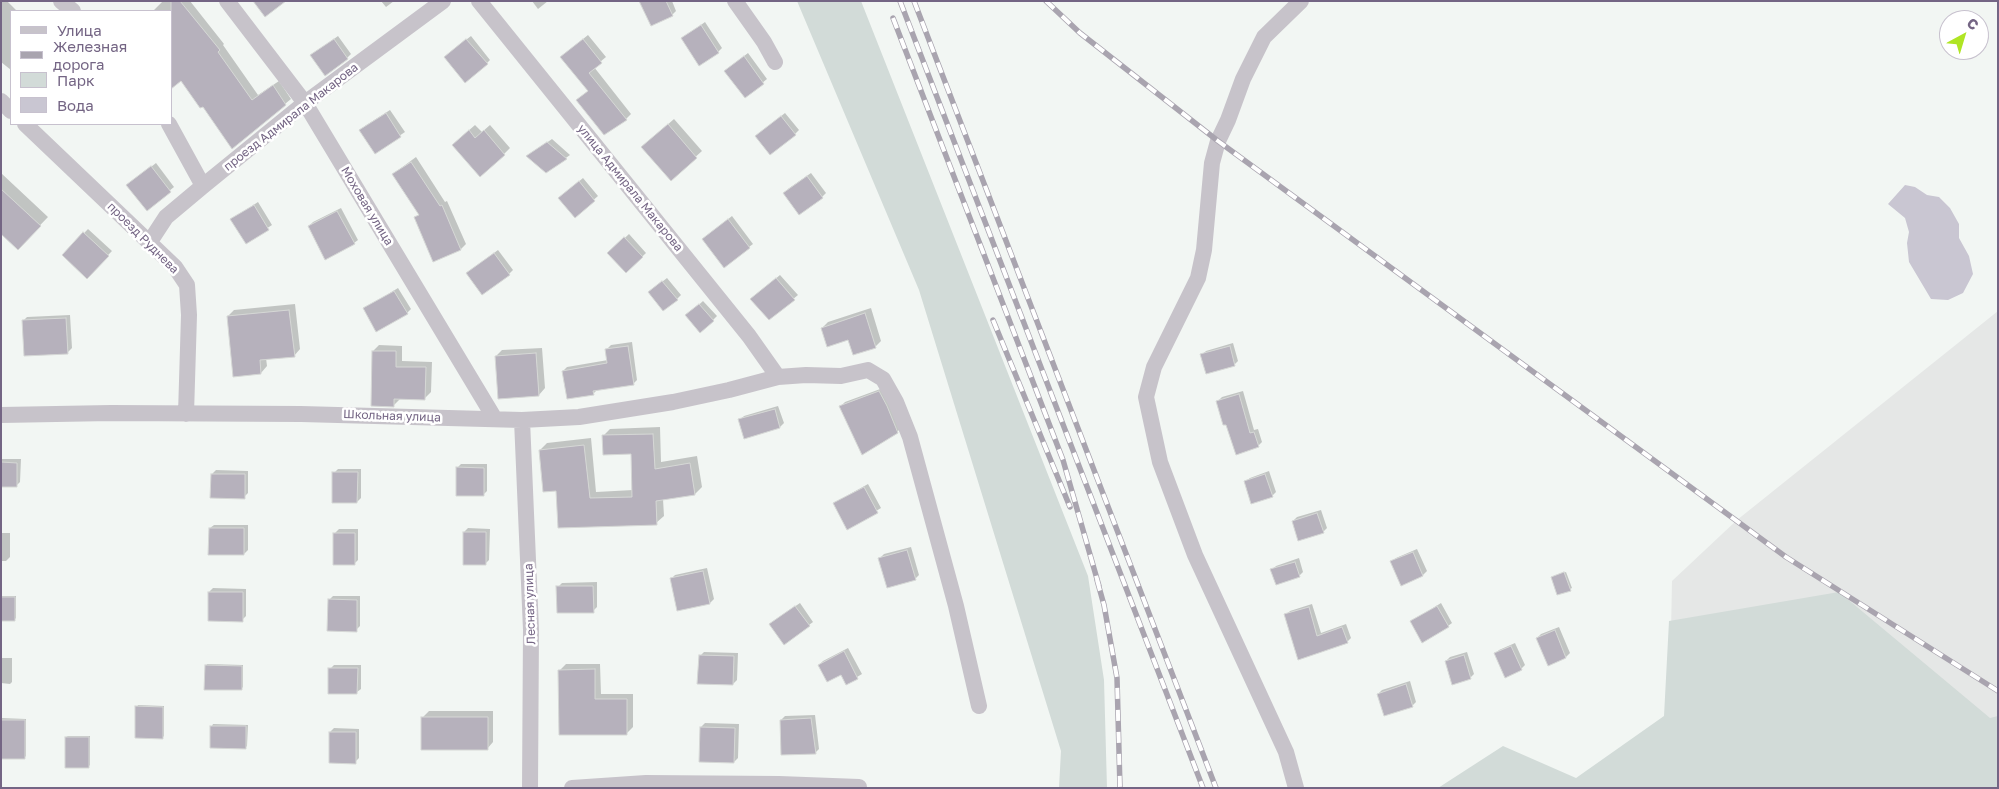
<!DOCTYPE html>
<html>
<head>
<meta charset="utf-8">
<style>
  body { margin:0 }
  #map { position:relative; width:1999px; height:789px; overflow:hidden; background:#f2f6f3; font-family:"Golos Text",sans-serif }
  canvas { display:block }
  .frame { position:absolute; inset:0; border:2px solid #746584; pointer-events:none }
  .legend { position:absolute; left:10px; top:10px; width:162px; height:115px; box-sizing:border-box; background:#fff; border:1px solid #c7c1ce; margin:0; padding:6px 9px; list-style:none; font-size:15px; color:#746584 }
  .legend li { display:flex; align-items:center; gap:10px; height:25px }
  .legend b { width:25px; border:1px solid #c7c1ce }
  .north { position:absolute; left:1939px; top:10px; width:50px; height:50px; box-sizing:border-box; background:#fff; border:1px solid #c7c1ce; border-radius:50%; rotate:39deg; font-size:14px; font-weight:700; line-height:20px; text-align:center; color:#746584 }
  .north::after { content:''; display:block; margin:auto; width:18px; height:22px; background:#afe524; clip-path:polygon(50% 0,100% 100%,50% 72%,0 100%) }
</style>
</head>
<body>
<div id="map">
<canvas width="1999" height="789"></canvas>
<div class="frame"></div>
<ul class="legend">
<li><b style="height:6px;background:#c7c3ca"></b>Улица</li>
<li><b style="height:6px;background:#a9a4af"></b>Железная дорога</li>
<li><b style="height:14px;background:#d2dbd8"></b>Парк</li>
<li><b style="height:14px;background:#c9c6d2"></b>Вода</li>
</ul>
<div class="north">С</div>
</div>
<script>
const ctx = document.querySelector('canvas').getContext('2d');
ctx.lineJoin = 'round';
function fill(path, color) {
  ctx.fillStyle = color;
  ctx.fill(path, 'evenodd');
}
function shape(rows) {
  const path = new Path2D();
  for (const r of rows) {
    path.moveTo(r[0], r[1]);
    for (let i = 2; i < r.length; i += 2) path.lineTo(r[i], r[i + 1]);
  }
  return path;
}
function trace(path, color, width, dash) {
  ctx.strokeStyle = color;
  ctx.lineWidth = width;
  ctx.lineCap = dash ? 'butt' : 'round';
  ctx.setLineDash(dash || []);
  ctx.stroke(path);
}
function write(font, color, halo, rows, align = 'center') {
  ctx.font = font + ' "Golos Text",sans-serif';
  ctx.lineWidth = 5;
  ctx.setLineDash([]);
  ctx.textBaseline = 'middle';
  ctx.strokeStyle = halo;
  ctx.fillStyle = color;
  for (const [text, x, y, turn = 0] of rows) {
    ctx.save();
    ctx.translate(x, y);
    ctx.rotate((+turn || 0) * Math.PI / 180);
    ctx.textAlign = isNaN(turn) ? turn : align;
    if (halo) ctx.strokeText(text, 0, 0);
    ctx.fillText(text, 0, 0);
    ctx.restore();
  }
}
fill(shape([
  [1998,311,1998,788,1668,788,1672,581,1737,520]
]), '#e5e7e6');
fill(shape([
  [797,1,861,1,1088,576,1104,680,1107,788,1059,788,1061,751,919,290],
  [1839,592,1990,718,1998,716,1998,788,1438,788,1503,746,1576,778,1664,716,1669,621]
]), '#d2dbd8');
fill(shape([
  [1905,185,1915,187,1927,195,1939,197,1950,208,1959,224,1959,238,1969,256,1973,274,1963,293,1948,300,1931,299,1909,262,1907,243,1909,232,1905,218,1888,204]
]), '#c9c6d2');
fill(shape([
  [1,1,7,1,17,11,11,11,11,70,1,62],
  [163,1,190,1,224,44,223,45,258,95,279,81,291,99,232,148,171,11,154,10],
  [381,1,394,1,386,7],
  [532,1,548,1,538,9],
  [640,1,672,1,676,11,672,15],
  [705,22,722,48,718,52,683,38],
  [588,35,606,57,594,67,631,114,626,119,578,100,589,90,567,52],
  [338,36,351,54,347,58,316,52],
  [471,36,490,60,487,63,449,53],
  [748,53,767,79,745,97,730,67],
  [390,110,405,132,375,152,365,126],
  [785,113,799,130,795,134,761,132],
  [674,119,702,151,671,179,649,141],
  [475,125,482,132,490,125,510,148,504,154,459,139],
  [552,139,570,155,546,172,532,153],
  [416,157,445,202,447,201,466,244,461,249,415,218,419,214,393,174],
  [156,163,174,187,147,209,132,182],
  [1,173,48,217,18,248,1,232],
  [811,173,826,193,822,197,788,189],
  [583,178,598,196,575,216,564,194],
  [258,202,272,225,246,242,232,219],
  [341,208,358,240,354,243,309,226,313,222],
  [732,216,753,244,749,247,707,236],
  [88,229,112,251,87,277,63,255],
  [629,234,646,253,626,272,609,253],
  [498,250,513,270,509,274,467,273],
  [780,275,798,295,769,319,756,295],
  [667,278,681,295,677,299,653,289],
  [398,288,411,309,407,313,364,309],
  [703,301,717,316,713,320,691,312],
  [295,304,300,349,294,356,266,358,267,366,261,373,228,316,234,310],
  [871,308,881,341,875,347,849,339,822,328,828,322],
  [70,315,72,348,68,352,23,321,27,317],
  [632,342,637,380,633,384,597,390,593,394,563,371,567,367,608,360,607,349,611,345],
  [1233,343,1238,361,1234,365,1202,355,1206,351],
  [379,345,402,346,402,361,432,362,431,392,425,398,400,399,394,405,373,351],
  [542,348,545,388,539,395,496,356,502,350],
  [883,388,901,428,897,432,841,406,845,402],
  [1243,391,1254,430,1258,429,1262,442,1258,446,1218,401,1222,397],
  [778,406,784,423,780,427,740,420,744,416],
  [660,427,661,462,697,456,702,487,695,494,663,499,664,516,656,523,557,490,540,450,547,443,591,438,596,492,633,490,632,453,603,436,610,429],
  [1,459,21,459,20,482,16,486,1,486],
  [461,464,487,464,487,491,483,495,457,468],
  [338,469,361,469,361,498,357,502,334,473],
  [216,470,248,471,248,493,244,497,212,474],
  [1269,471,1276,492,1272,496,1246,481,1250,478],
  [868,484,881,508,848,528,834,503],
  [1321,510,1327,528,1323,532,1293,521,1297,517],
  [214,525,248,525,248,550,244,554,210,528],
  [468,528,490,529,489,560,485,564,464,532],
  [339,529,358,529,358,560,354,564,335,533],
  [1,533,10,533,10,557,6,561,1,561],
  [911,547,919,575,915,579,880,558,884,554],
  [1417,549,1427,571,1423,575,1401,584,1392,562,1396,558],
  [1299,558,1303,572,1299,576,1272,570,1276,566],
  [707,568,714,599,710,603,678,610,671,579,675,575],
  [1566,572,1572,588,1570,589,1552,577],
  [597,582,597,607,593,611,558,587,562,583],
  [213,588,246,589,246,616,242,620,209,592],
  [1,596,16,596,16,618,14,620,1,620],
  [333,596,360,596,360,626,356,630,329,600],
  [800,603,813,622,809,625,775,620],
  [1441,603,1452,623,1448,626,1412,621],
  [1312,604,1321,633,1346,624,1351,638,1347,642,1299,659,1286,615,1290,611],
  [1559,627,1570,653,1566,657,1537,638,1541,634],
  [1515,643,1525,665,1521,669,1495,654,1499,650],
  [848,648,862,674,847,683,842,673,819,665,823,661],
  [704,652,738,653,737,680,733,684,700,656],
  [1467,652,1474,674,1470,678,1446,661,1450,657],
  [1,658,12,658,12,682,10,684,1,683],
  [207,664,243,665,243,687,241,689,206,666],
  [566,664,600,664,601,694,633,694,633,727,627,733,560,670],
  [334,665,361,665,361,689,357,692,330,669],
  [1410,681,1416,702,1412,706,1378,694,1382,690],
  [138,705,164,706,164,736,162,738,137,707],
  [429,711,493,711,493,742,487,749,423,717],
  [815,715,819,749,815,753,781,720,785,716],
  [1,718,26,719,26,756,24,758,1,757],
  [705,723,739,724,738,758,734,762,701,727],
  [213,724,248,725,247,746,246,747,212,726],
  [334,728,359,729,359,758,355,762,330,732],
  [68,736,90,736,90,765,88,767,66,737]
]), '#0003');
const building = shape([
  [171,1,180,1,220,50,218,52,252,100,273,85,286,105,232,149,203,107,200,108,181,81,171,89,171,1],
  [253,1,286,1,265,17,253,1],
  [639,1,666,1,673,16,651,26,639,1],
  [701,25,719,53,699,66,681,38,701,25],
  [334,39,348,59,325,76,310,55,334,39],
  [466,39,488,64,465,83,444,57,466,39],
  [583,39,602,63,589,73,627,120,604,135,576,100,588,91,560,57,583,39],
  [744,56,764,84,745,98,724,71,744,56],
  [386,113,401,137,375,154,359,130,386,113],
  [781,116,796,135,770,155,755,136,781,116],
  [668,124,697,158,671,181,641,147,668,124],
  [469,130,475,138,484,130,505,155,480,177,452,145,469,130],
  [547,142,567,159,546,173,526,156,547,142],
  [411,162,440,206,442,205,461,250,433,262,414,217,419,215,392,174,411,162],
  [151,166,171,192,147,211,126,185,151,166],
  [807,176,823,198,799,215,783,193,807,176],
  [579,181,595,201,575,218,558,198,579,181],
  [1,189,41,226,18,250,1,234,1,189],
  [254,205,269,230,246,244,230,219,254,205],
  [337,211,355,244,325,260,308,226,337,211],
  [728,219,750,248,724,268,702,239,728,219],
  [83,232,109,256,87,279,62,255,83,232],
  [624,237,643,257,626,273,607,253,624,237],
  [494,253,510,275,482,295,466,273,494,253],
  [776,278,795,300,769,320,750,299,776,278],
  [662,281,678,300,663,311,648,292,662,281],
  [394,291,408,314,376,332,363,308,394,291],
  [699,304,714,321,700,333,685,315,699,304],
  [289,310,295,357,260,360,261,374,233,377,227,316,289,310],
  [865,313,876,348,853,355,848,340,827,347,821,328,865,313],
  [66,318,68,354,24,356,22,320,66,318],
  [628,346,634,385,593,391,594,395,567,399,562,371,607,363,605,349,628,346],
  [1230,346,1235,366,1206,374,1200,354,1230,346],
  [372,351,396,351,396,367,426,367,425,400,394,399,394,407,371,406,372,351],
  [536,353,539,396,498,399,495,356,536,353],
  [879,391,887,406,898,433,862,455,839,406,879,391],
  [1239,394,1250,433,1254,432,1259,447,1236,455,1226,425,1223,425,1216,401,1239,394],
  [775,409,780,428,744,439,738,419,775,409],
  [653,434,655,469,690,463,695,495,656,501,657,525,558,528,556,491,543,492,539,450,584,445,590,498,632,497,631,454,603,455,602,435,653,434],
  [1,462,17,463,17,487,1,487,1,462],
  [456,467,484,468,484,496,456,496,456,467],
  [332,472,358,472,357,503,332,503,332,472],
  [211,474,245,474,245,499,210,498,211,474],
  [1265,474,1273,497,1251,504,1244,481,1265,474],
  [864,487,878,513,847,530,833,503,864,487],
  [1317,513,1324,533,1298,541,1292,521,1317,513],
  [209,528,244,528,244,555,208,555,209,528],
  [463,532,486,532,486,565,463,565,463,532],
  [333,533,355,533,355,565,333,565,333,533],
  [907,550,916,580,887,588,878,558,907,550],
  [1413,552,1423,576,1401,586,1390,561,1413,552],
  [1295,562,1300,577,1276,585,1270,569,1295,562],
  [703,571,710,604,677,611,670,578,703,571],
  [1564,572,1571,591,1557,595,1551,577,1564,572],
  [556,586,593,586,594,613,557,613,556,586],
  [208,592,243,592,243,622,208,621,208,592],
  [1,597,15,597,15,621,1,621,1,597],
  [328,599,357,600,357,632,327,631,328,599],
  [795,606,810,626,784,645,769,624,795,606],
  [1437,606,1449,627,1422,643,1410,621,1437,606],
  [1309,607,1317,636,1342,627,1348,643,1298,660,1284,614,1309,607],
  [1555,630,1566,658,1548,666,1536,638,1555,630],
  [1511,646,1522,670,1505,678,1494,653,1511,646],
  [844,651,858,679,846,685,841,675,827,682,818,665,844,651],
  [699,655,734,656,733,685,697,684,699,655],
  [1464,655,1471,679,1452,685,1445,661,1464,655],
  [205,665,242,666,242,690,204,690,205,665],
  [328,668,358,668,357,694,328,694,328,668],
  [595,669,595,699,627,699,627,735,559,735,558,670,595,669],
  [1406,684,1413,707,1384,716,1377,694,1406,684],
  [135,706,163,707,163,739,135,738,135,706],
  [421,717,488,717,488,750,421,750,421,717],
  [811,718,816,754,781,755,780,720,811,718],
  [1,720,25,720,25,759,1,759,1,720],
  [210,726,246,726,246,749,210,748,210,726],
  [700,727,735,728,734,763,699,762,700,727],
  [329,732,356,732,356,764,329,763,329,732],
  [65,737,89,737,89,768,65,768,65,737]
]);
fill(building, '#b6b1bc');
trace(building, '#d5d7d5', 1);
trace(shape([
  [61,1,73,11],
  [227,1,305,103,495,419],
  [479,1,749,336,778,377],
  [735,1,764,42,775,62],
  [1,101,11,111],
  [25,124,175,267,187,285,189,315,186,414],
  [169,124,203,186],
  [149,243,166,217,203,186,305,103,443,1],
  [1,415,111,413,301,414,522,420,579,417,673,402,729,390,778,377,806,375,841,376,868,370,883,379,896,402,910,437,956,606,979,706],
  [522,420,531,630,530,788],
  [572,788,646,783,779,784,859,787],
  [1296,788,1286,752,1195,555,1160,462,1146,397,1154,367,1198,278,1204,250,1212,163,1218,141,1228,120,1243,79,1264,37,1301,1]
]), '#c7c3ca', 16);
const rail = shape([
  [900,1,1203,788],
  [914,1,1216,788],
  [1046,1,1080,33,1218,141,1786,557,1998,691],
  [893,18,1063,460,1099,586],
  [993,320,1070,507],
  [1097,580,1104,605,1117,678,1120,788]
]);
trace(rail, '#a9a4af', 5.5);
trace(rail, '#fff', 4, [11]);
write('12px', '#746584', '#fff', [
  ["проезд Адмирала Макарова",291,117,-38],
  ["улица Адмирала Макарова",630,188,51],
  ["Моховая улица",367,206,59],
  ["проезд Руднева",143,238,45],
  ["Школьная улица",392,416,2],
  ["Лесная улица",530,604,-92]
]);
</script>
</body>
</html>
